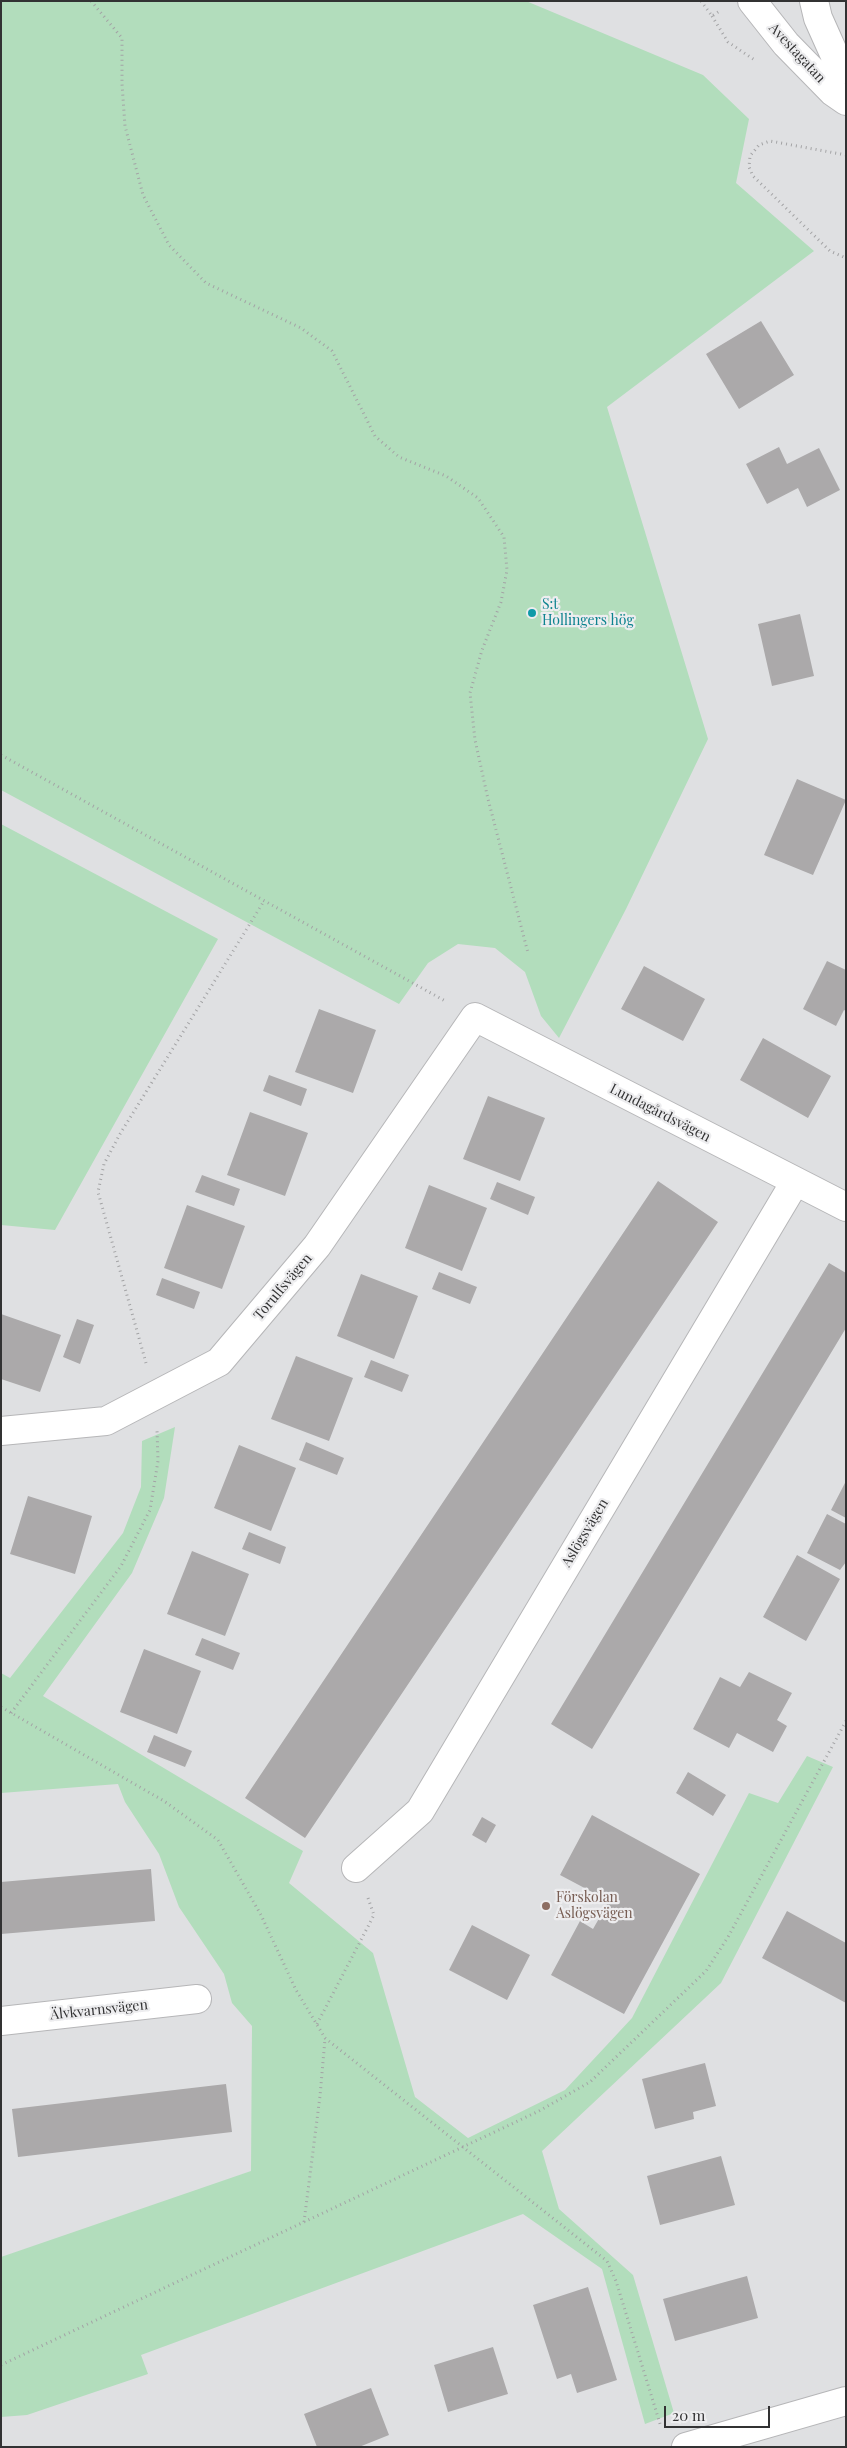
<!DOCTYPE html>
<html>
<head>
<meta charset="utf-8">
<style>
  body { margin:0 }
  #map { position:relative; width:847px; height:2448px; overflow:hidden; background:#dfe0e2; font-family:"Playfair Display",serif }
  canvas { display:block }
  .frame { position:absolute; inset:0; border:2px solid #323233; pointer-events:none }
  .scale { position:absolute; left:664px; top:2406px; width:106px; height:22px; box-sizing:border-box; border:2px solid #323233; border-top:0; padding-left:6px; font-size:15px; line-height:18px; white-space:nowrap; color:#323233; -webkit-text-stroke:4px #ededef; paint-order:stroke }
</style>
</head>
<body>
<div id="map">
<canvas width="847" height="2448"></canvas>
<div class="frame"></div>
<div class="scale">20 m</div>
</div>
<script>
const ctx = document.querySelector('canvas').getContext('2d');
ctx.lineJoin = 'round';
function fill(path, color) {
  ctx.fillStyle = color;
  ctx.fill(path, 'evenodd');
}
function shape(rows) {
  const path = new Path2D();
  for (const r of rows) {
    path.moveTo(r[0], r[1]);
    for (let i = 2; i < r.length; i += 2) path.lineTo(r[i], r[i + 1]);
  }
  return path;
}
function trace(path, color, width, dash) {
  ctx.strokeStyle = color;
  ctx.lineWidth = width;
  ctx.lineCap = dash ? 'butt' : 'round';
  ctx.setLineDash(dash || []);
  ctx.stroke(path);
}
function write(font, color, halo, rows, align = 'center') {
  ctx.font = font + ' "Playfair Display",serif';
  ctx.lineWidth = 4.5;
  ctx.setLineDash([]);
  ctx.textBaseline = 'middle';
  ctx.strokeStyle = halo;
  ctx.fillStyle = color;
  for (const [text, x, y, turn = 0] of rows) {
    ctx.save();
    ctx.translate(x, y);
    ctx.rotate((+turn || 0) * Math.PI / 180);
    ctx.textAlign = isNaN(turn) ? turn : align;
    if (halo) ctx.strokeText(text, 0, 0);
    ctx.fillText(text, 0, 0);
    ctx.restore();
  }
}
fill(shape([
  [1,1,526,1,703,75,749,119,736,183,814,251,607,407,708,739,626,909,559,1038,541,1016,525,972,495,948,458,944,428,963,399,1004,1,790],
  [1,824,218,939,55,1230,1,1225],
  [175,1427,164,1498,132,1573,43,1696,303,1851,289,1883,373,1953,415,2097,468,2138,565,2090,632,2018,749,1793,778,1803,807,1756,833,1767,721,1983,542,2151,559,2209,633,2275,674,2413,645,2424,602,2269,523,2214,141,2355,148,2374,27,2415,1,2417,1,2257,251,2171,252,2026,232,2003,224,1974,179,1907,159,1854,125,1802,118,1784,1,1793,1,1673,10,1678,123,1533,141,1487,142,1441]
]), '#b2ddbc');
fill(shape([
  [761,321,794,375,739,409,706,354],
  [779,447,787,464,819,448,840,490,807,507,798,488,767,504,746,464],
  [800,614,814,676,772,686,758,624],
  [797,779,846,800,813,875,764,855],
  [827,961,846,970,846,1011,844,1010,836,1026,803,1009],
  [644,966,705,999,683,1041,621,1009],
  [319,1009,376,1030,353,1093,295,1072],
  [763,1038,831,1076,808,1118,740,1080],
  [269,1075,307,1089,301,1106,263,1091],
  [488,1096,545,1118,520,1181,463,1159],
  [250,1112,308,1133,285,1196,227,1175],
  [202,1175,240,1189,234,1206,195,1192],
  [658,1181,718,1222,305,1838,245,1798],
  [497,1182,535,1197,528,1215,490,1199],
  [429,1185,487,1208,462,1271,405,1248],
  [187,1205,245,1226,222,1289,164,1268],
  [829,1263,846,1273,846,1328,592,1749,551,1724],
  [439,1272,477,1287,470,1304,432,1289],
  [361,1274,418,1296,394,1359,337,1336],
  [162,1278,200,1292,194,1309,156,1295],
  [1,1314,61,1335,40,1392,1,1379],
  [77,1319,94,1325,80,1364,63,1357],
  [296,1356,353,1378,329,1441,271,1419],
  [371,1360,409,1375,402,1392,364,1377],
  [306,1442,344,1458,337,1475,299,1460],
  [239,1445,296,1468,271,1531,214,1508],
  [846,1481,846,1518,831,1510],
  [28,1496,92,1516,75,1574,10,1554],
  [827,1514,846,1524,846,1562,840,1570,807,1553],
  [249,1532,286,1547,280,1564,242,1549],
  [192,1551,249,1574,225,1636,167,1614],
  [797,1555,840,1579,806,1641,763,1617],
  [202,1638,240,1653,233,1670,195,1655],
  [144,1649,201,1671,177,1734,120,1712],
  [749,1672,792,1693,777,1720,787,1726,773,1752,737,1733,729,1748,693,1729,720,1677,740,1687],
  [154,1735,192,1751,185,1767,147,1752],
  [688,1772,726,1795,713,1816,676,1793],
  [592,1815,700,1874,624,2014,551,1975,580,1921,593,1929,609,1901,560,1875],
  [482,1817,496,1825,486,1843,472,1835],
  [151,1869,155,1921,1,1934,1,1882],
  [787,1911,846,1943,846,2003,762,1958],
  [472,1925,530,1955,507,2000,449,1970],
  [705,2063,716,2106,693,2112,694,2119,655,2129,642,2079],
  [226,2084,232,2132,18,2157,12,2109],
  [721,2156,735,2205,660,2225,647,2176],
  [747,2276,758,2318,675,2341,663,2299],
  [588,2287,617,2380,577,2393,571,2374,557,2379,533,2305],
  [493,2347,508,2394,448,2412,434,2365],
  [371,2388,389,2435,359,2447,317,2447,304,2414]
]), '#aba9aa');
const street = shape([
  [752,1,786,44,833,92,846,101],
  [814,1,818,18,835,56,846,69],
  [1,1431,106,1421,219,1362,317,1246,475,1017,846,1207],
  [356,1868,420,1811,795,1182],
  [1,2021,197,1999],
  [686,2447,846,2401]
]);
trace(street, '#b6b6b8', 30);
trace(shape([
  [91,1,122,38,122,84,125,126,143,195,169,245,206,283,301,328,332,351,375,436,399,457,446,476,478,498,504,537,507,570,501,602,482,650,470,693,475,740,488,799,528,953],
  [701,1,712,16,721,10],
  [712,16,728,42,756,61],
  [846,155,770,141,759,145,750,156,749,167,753,176,830,251,846,258],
  [1,755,447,1002],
  [146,1363,98,1192,104,1164,120,1134,264,901],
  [1,1707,164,1801,218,1840,261,1915,296,1990,325,2038,607,2261,616,2281,661,2427],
  [11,1713,121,1566,150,1510,158,1461,157,1430],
  [317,2024,374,1915,368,1898],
  [304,2222,320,2096,325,2039],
  [1,2365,539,2111,590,2082,706,1971,728,1937,846,1721]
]), '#a3a3a5', 3, [1, 4]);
trace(street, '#fff', 28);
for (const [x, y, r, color] of [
  [532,613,5,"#0f9aa8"],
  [546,1906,5,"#8d6e63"]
]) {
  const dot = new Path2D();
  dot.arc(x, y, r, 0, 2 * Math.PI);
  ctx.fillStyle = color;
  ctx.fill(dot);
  trace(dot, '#ededef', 2);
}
write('14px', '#323233', '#ededef', [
  ["Avestagatan",797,53,47],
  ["Lundagårdsvägen",660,1113,27],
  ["Torulfsvägen",283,1287,-50],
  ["Aslögsvägen",585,1533,-59],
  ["Älvkvarnsvägen",99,2010,-6]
]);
write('14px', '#0d838f', '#ededef', [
  ["S:t",542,605],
  ["Hollingers hög",542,621]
], 'left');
write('14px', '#785e54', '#ededef', [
  ["Förskolan",556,1898],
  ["Aslögsvägen",556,1914]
], 'left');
</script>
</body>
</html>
